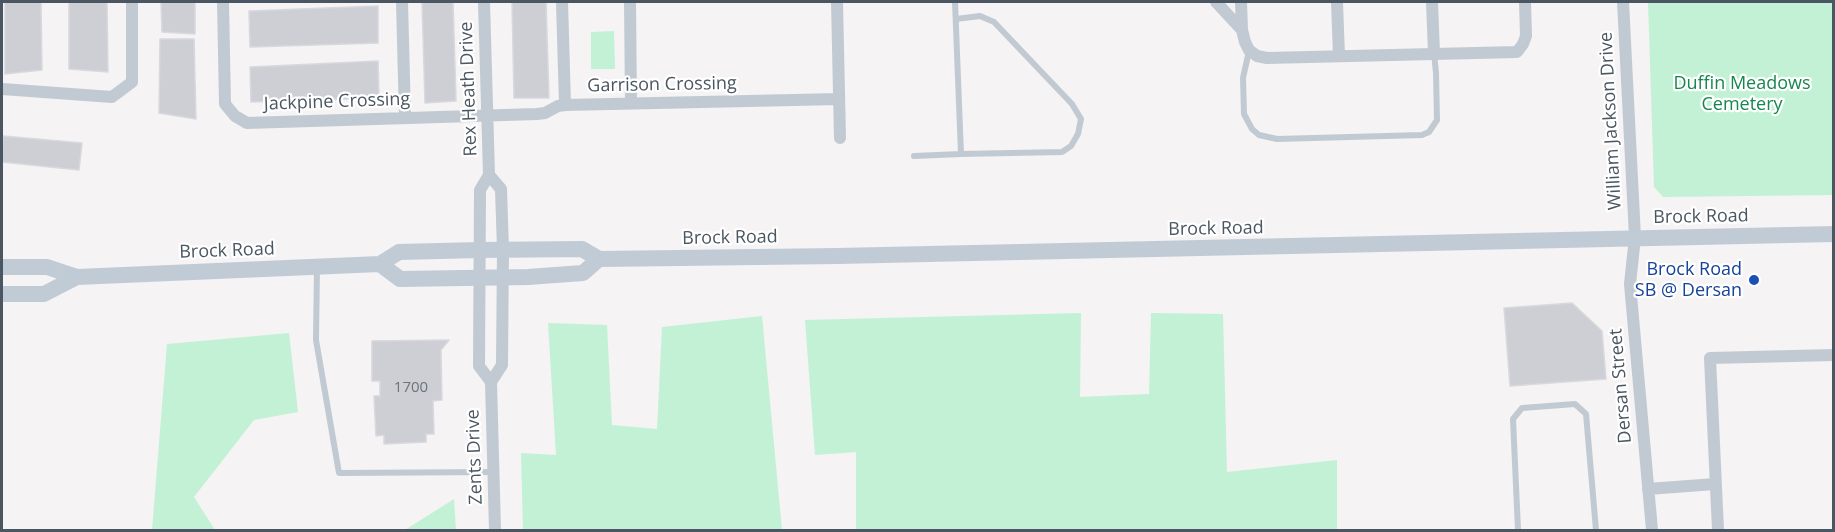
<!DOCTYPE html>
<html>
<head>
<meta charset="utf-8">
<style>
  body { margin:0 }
  #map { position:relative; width:1835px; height:532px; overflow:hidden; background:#f5f3f3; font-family:"Open Sans",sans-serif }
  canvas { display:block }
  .frame { position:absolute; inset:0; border:3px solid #4a5661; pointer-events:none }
</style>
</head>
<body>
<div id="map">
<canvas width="1835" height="532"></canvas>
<div class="frame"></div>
</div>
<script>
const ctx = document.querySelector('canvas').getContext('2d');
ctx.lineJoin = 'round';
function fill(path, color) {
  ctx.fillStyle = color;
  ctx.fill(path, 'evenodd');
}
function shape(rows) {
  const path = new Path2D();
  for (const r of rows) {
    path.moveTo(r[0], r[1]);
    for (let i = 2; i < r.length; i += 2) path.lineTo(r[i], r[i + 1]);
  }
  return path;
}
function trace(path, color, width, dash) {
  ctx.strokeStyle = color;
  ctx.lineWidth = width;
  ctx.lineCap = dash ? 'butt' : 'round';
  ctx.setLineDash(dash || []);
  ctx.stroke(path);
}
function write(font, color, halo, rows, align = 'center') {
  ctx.font = font + ' "Open Sans",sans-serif';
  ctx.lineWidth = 4.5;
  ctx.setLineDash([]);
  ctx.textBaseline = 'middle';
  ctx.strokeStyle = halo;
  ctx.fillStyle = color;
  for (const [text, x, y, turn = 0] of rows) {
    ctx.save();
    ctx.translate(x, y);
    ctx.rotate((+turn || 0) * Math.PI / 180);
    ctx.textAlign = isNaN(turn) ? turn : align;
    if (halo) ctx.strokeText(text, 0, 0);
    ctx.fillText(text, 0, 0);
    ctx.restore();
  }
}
fill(shape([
  [1648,2,1833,2,1833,195,1663,197,1654,187],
  [614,31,615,69,591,69,591,32],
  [1081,313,1080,397,1149,394,1151,313,1223,314,1227,472,1337,460,1337,530,856,530,856,452,815,455,805,320],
  [762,316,782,530,523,530,521,453,556,455,548,323,607,325,612,425,657,429,662,327],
  [289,333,298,412,254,420,194,497,215,530,152,530,167,344],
  [454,499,456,530,405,530]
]), '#c3f1d5');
const building = shape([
  [5,2,41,2,42,70,5,74,5,2],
  [69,2,107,2,108,72,69,69,69,2],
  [161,2,195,2,195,34,162,32,161,2],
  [422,2,453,2,456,101,425,103,422,2],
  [512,2,546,2,549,98,514,98,512,2],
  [378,6,378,43,250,47,249,11,378,6],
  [160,39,194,39,196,119,159,113,160,39],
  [378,61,379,98,251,102,250,67,378,61],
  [3,136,82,143,79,170,2,162,3,136],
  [1572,303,1602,331,1606,379,1510,386,1504,308,1572,303],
  [449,340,441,350,442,400,433,401,434,434,426,434,426,442,384,444,384,435,376,436,374,396,380,396,380,381,372,381,372,341,449,340]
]);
fill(building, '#cdcfd5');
trace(building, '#d7d9de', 1.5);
trace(shape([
  [956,19,980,16,994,22,1072,104,1081,119,1078,134,1071,146,1062,152,961,154],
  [1249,51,1243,78,1244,114,1252,129,1259,135,1277,139,1422,135,1429,132,1437,120,1436,73,1434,53],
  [914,156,961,154,955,2],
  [317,267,316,340,339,473,493,472],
  [1518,530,1513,419,1522,408,1575,404,1586,414,1596,530]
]), '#c1cad2', 6);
trace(shape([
  [223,2,225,104,235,116,247,123,537,114,545,113,558,106,565,105,839,99],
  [402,2,405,118],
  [484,2,489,175,480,190,479,366,491,382,495,530],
  [562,2,565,105],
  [630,2,631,103],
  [837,2,840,138],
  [1216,2,1242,30],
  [1241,2,1242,30,1245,42,1249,50,1257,56,1267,58,1517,52,1523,44,1526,36,1525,2],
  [1337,2,1339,56],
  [1432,2,1434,53],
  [1623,2,1635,237,1630,284,1652,530],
  [2,89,112,97,132,82,132,2],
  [489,175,501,189,503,250,502,365,491,382],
  [1648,489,1715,484],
  [1718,530,1710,358,1834,355]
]), '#c1cad2', 12);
trace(shape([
  [380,264,400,279,528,277,583,273,599,259],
  [2,267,47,267,77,277,380,264,399,252,480,250,582,249,599,259,838,256,1834,234],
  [2,294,44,294,77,277]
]), '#c1cbd6', 16);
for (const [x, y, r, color] of [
  [1754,280,6,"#1a4fb4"]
]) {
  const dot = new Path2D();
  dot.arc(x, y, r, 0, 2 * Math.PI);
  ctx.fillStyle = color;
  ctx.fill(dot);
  trace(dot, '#fff', 2);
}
write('15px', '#6b747e', null, [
  ["1700",411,388]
]);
write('18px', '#17864f', '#fff', [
  ["Duffin Meadows",1742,84],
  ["Cemetery",1742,105]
]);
write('18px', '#4a5661', '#fff', [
  ["Garrison Crossing",662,85,-1],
  ["Rex Heath Drive",469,89,-92],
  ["Jackpine Crossing",337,102,-2],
  ["William Jackson Drive",1611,121,-93],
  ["Brock Road",1701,217,-1],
  ["Brock Road",1216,229,-1],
  ["Brock Road",730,238,-1],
  ["Brock Road",227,251,-2],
  ["Dersan Street",1621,386,-95],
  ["Zents Drive",475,457,-92]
]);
write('18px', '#164399', '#fff', [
  ["Brock Road",1742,270],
  ["SB @ Dersan",1742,291]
], 'right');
</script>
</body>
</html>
